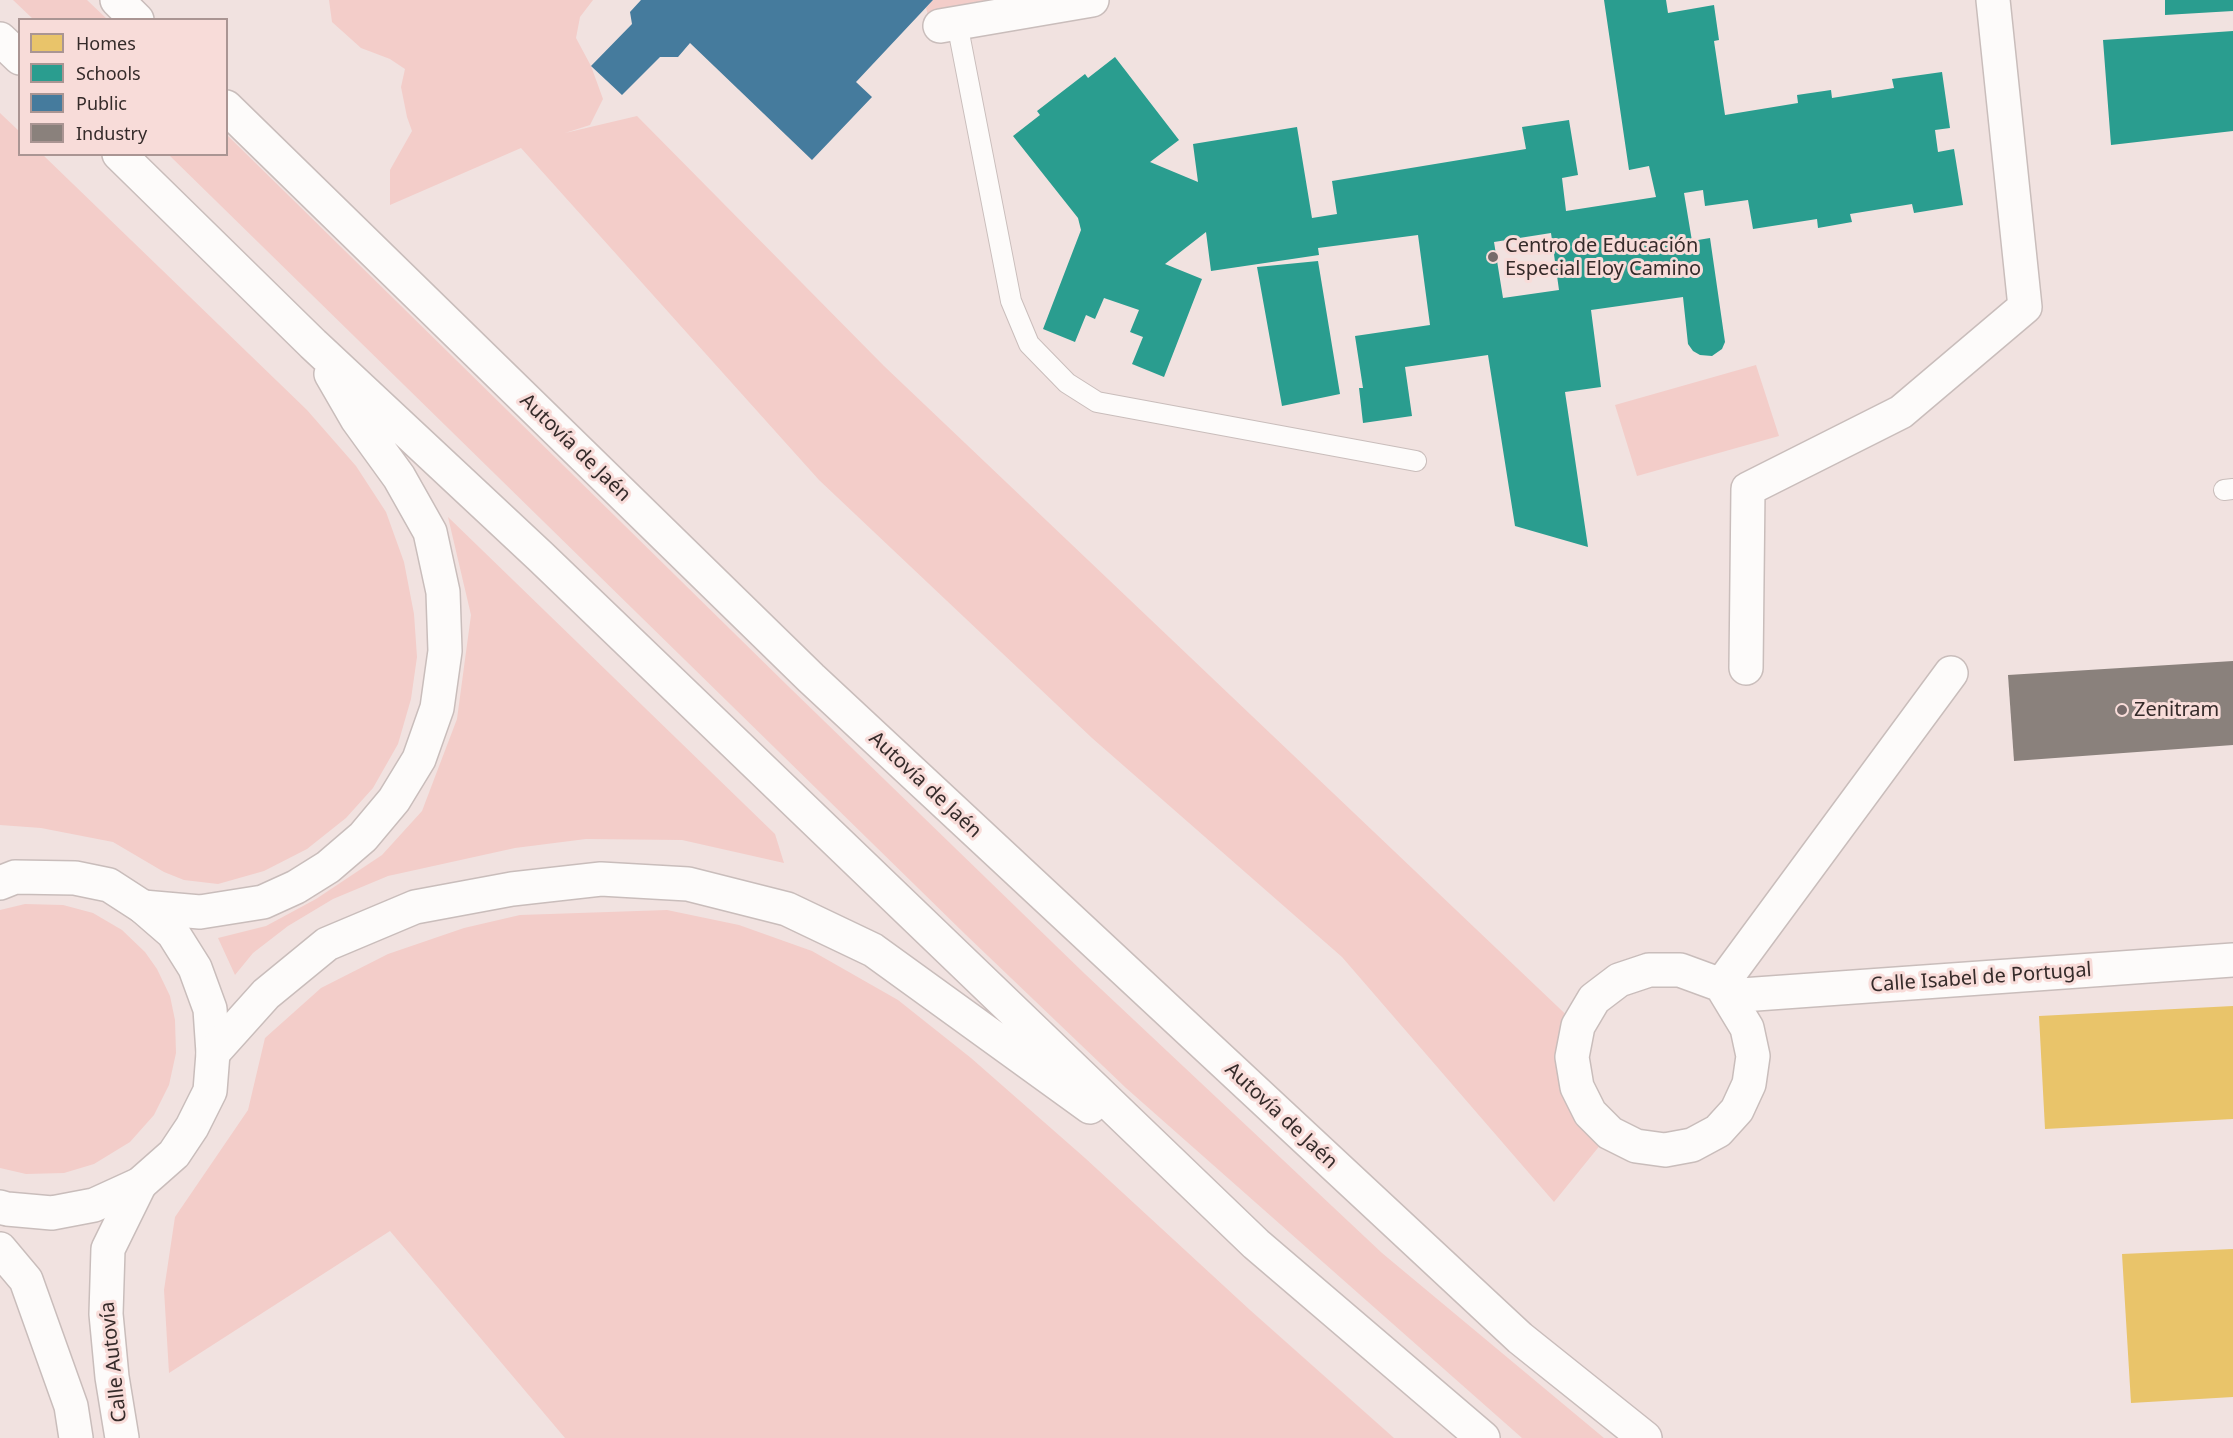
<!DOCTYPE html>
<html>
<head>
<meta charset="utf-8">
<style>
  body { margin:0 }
  #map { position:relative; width:2233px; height:1438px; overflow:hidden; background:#f1e2e0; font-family:"Noto Sans",sans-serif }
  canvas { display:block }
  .legend { position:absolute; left:18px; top:18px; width:210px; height:138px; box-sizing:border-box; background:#f8dcd9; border:2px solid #aa9593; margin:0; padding:8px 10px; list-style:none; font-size:18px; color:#352b2a }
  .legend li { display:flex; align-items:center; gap:12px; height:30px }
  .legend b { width:30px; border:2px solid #aa9593 }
</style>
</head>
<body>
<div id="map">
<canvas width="2233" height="1438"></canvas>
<ul class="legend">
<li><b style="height:16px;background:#e9c46a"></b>Homes</li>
<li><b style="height:16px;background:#2a9d8f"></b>Schools</li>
<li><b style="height:16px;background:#457b9d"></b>Public</li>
<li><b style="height:16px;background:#8a817c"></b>Industry</li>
</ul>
</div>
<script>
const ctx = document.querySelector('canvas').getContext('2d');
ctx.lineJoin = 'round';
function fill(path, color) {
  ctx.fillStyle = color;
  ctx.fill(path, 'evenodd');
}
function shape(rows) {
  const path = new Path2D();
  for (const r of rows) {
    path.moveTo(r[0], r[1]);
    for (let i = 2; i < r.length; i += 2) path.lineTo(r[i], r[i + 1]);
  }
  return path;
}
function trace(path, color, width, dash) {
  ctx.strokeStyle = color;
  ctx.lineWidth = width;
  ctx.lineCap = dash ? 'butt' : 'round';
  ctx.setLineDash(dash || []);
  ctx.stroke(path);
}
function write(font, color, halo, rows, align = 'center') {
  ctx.font = font + ' "Noto Sans",sans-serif';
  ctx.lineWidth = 6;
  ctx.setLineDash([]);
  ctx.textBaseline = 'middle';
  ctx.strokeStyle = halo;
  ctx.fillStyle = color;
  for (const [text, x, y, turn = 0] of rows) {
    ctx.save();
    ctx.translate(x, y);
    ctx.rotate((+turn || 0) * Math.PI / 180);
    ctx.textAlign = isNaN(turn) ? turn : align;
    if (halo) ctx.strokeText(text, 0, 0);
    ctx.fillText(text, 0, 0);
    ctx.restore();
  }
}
fill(shape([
  [13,0,87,0,107,19,33,19],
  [329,0,593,0,580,17,576,38,591,66,603,99,590,125,565,133,637,116,884,366,1578,1026,1572,1057,1610,1133,1554,1202,1342,957,1092,738,819,480,521,148,390,205,390,170,412,131,407,117,401,87,405,69,390,59,361,48,332,22],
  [933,0,1019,0,929,18,926,8],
  [0,113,19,131,20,154,43,155,307,410,356,466,386,512,404,562,414,614,417,657,411,699,398,744,373,788,346,818,307,849,264,871,218,884,184,880,164,872,113,842,41,828,0,825],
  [227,135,788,686,1085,974,1382,1253,1604,1438,1522,1438,1126,1088,965,934,169,155,226,154],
  [1756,365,1779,436,1637,476,1615,405],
  [448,517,775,834,784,863,682,840,586,839,515,848,388,876,333,899,288,926,253,953,235,975,218,938,266,926,316,899,382,855,422,811,457,719,471,615],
  [25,904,63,905,93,913,122,930,145,952,157,969,170,996,175,1020,176,1053,169,1085,154,1115,130,1142,94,1164,64,1173,26,1174,0,1168,0,910],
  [667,910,739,925,812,951,898,1000,971,1058,1085,1158,1250,1310,1394,1438,565,1438,390,1231,169,1373,164,1290,175,1217,248,1110,265,1038,321,988,388,954,464,928,520,915]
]), '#f3cdc9');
fill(shape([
  [2233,1006,2233,1119,2045,1129,2039,1016],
  [2233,1249,2233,1397,2131,1403,2122,1254]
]), '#e9c46a');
fill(shape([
  [1604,0,1666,0,1668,13,1714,5,1719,40,1714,41,1725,115,1798,103,1797,95,1831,90,1832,98,1894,88,1892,79,1942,72,1950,128,1935,130,1938,152,1954,149,1963,205,1914,213,1912,204,1850,214,1852,222,1818,228,1817,219,1753,229,1748,200,1705,206,1703,190,1684,193,1692,241,1710,238,1725,342,1722,349,1712,356,1700,355,1693,351,1688,344,1683,297,1591,310,1601,387,1565,392,1588,547,1515,526,1488,355,1405,367,1412,416,1363,423,1359,388,1363,388,1355,336,1430,325,1418,235,1318,248,1319,255,1211,271,1206,232,1165,264,1202,279,1164,377,1132,364,1143,337,1130,332,1139,310,1104,298,1095,319,1086,315,1075,342,1043,329,1081,230,1078,218,1013,136,1040,115,1037,111,1085,74,1088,78,1115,57,1179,140,1150,162,1198,182,1193,144,1297,127,1312,218,1337,214,1332,181,1526,149,1522,127,1569,120,1578,175,1562,178,1566,211,1656,197,1649,166,1629,170],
  [1551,233,1559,290,1503,298,1494,242],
  [2165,0,2233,0,2233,11,2165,15],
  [2233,31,2233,131,2111,145,2103,40],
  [1318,261,1340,394,1282,406,1257,267]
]), '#2a9d8f');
fill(shape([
  [641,0,933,0,856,82,872,97,812,160,690,43,678,57,660,57,622,95,591,66,632,24,630,12]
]), '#457b9d');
fill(shape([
  [2233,661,2233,745,2014,761,2008,675]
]), '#8a817c');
const lane = shape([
  [957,23,1011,301,1029,344,1067,383,1097,402,1416,461],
  [2224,490,2233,489]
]);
const street = shape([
  [940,26,1092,0],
  [1746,668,1748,489,1901,412,2025,307,1993,0],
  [1649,970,1680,970,1721,985,1747,1028,1753,1056,1749,1084,1737,1110,1718,1131,1692,1145,1665,1150,1636,1146,1610,1133,1590,1113,1577,1087,1572,1057,1578,1026,1594,999,1619,980,1649,970],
  [1721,985,1951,673],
  [1728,996,2233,960],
  [0,1249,26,1280,71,1406,76,1438],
  [122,1438,112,1377,106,1314,108,1249,140,1184]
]);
const primary = shape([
  [0,883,15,877,75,878,109,885,143,907,173,933,195,968,210,1009,213,1053,210,1091,192,1127,174,1154,140,1184,94,1205,52,1213,7,1209,0,1207]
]);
const highway = shape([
  [117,0,137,20],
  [0,39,20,58],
  [226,107,811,678,1520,1338,1645,1438],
  [119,154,313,344,541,557,1256,1244,1483,1438],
  [143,907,200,912,263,902,296,887,328,867,363,837,394,800,419,759,437,708,445,651,443,592,430,532,399,477,357,419,331,374],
  [213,1053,266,994,327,944,415,907,512,889,601,879,688,884,787,909,873,950,1090,1107]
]);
trace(lane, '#c9bdbb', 22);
trace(street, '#c9bdbb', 36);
trace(primary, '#c9bdbb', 36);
trace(highway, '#c9bdbb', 36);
trace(lane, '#fdfbfa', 20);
trace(street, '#fdfbfa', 33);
trace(primary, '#fdfbfa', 33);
trace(highway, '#fdfbfa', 33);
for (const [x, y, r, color] of [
  [1493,257,6,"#776b6a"],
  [2122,710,6,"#776b6a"]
]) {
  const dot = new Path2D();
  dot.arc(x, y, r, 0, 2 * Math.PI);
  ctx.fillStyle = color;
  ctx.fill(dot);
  trace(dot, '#f8dcd9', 2);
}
write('20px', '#352b2a', '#f8dcd9', [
  ["Centro de Educación",1505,246],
  ["Especial Eloy Camino",1505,269],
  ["Zenitram",2134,710]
], 'left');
write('20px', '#352b2a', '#f8dcd9', [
  ["Autovía de Jaén",575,448,44],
  ["Autovía de Jaén",925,785,43],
  ["Calle Isabel de Portugal",1981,978,-4],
  ["Autovía de Jaén",1281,1116,43],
  ["Calle Autovía",114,1362,-96]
]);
</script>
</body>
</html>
